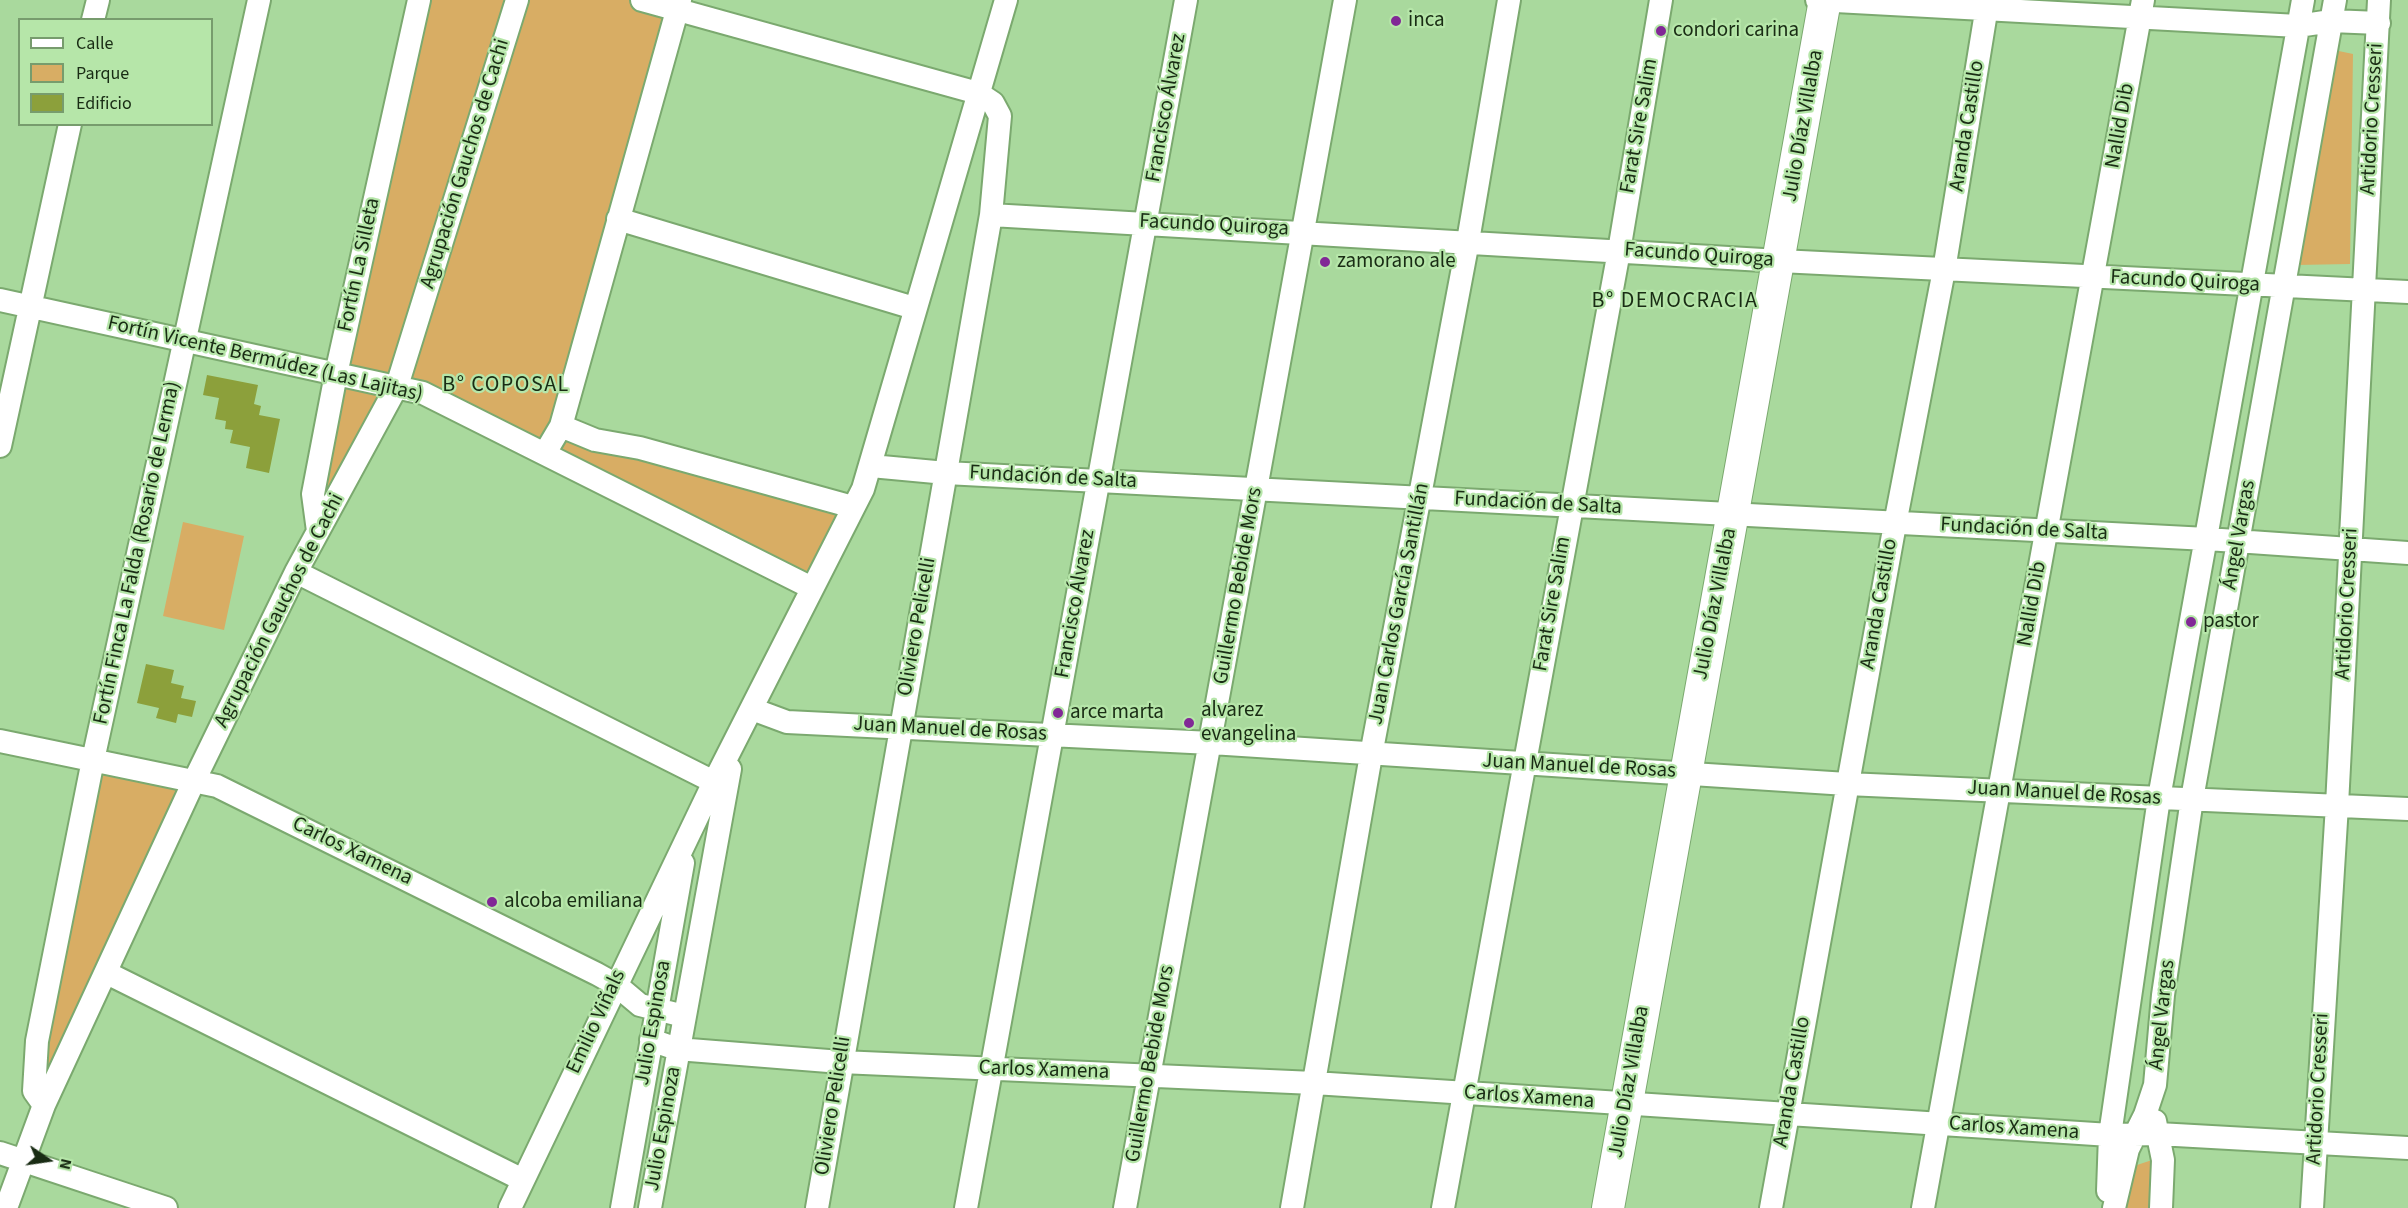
<!DOCTYPE html>
<html>
<head>
<meta charset="utf-8">
<style>
  body { margin:0 }
  #map { position:relative; width:2408px; height:1208px; overflow:hidden; background:#a9d99d; font-family:"Source Sans 3",sans-serif }
  canvas { display:block }
  .legend { position:absolute; left:18px; top:18px; width:195px; height:108px; box-sizing:border-box; background:#b6e6a9; border:2px solid #779c6d; margin:0; padding:8px 10px; list-style:none; font-size:18px; color:#192c14 }
  .legend li { display:flex; align-items:center; gap:12px; height:30px }
  .legend b { width:30px; border:2px solid #779c6d }
  .north { position:absolute; left:18px; top:1130px; width:60px; height:60px; -webkit-text-stroke:4px #b6e6a9; paint-order:stroke; rotate:103deg; font-size:16px; font-weight:700; line-height:24px; text-align:center; color:#192c14 }
  .north::after { content:''; display:block; margin:auto; width:21px; height:27px; background:#192c14; clip-path:polygon(50% 0,100% 100%,50% 72%,0 100%) }
</style>
</head>
<body>
<div id="map">
<canvas width="2408" height="1208"></canvas>
<ul class="legend">
<li><b style="height:8px;background:#fff"></b>Calle</li>
<li><b style="height:16px;background:#d8ad64"></b>Parque</li>
<li><b style="height:16px;background:#8ca03b"></b>Edificio</li>
</ul>
<div class="north">N</div>
</div>
<script>
const ctx = document.querySelector('canvas').getContext('2d');
ctx.lineJoin = 'round';
function fill(path, color) {
  ctx.fillStyle = color;
  ctx.fill(path, 'evenodd');
}
function shape(rows) {
  const path = new Path2D();
  for (const r of rows) {
    path.moveTo(r[0], r[1]);
    for (let i = 2; i < r.length; i += 2) path.lineTo(r[i], r[i + 1]);
  }
  return path;
}
function trace(path, color, width, dash) {
  ctx.strokeStyle = color;
  ctx.lineWidth = width;
  ctx.lineCap = dash ? 'butt' : 'round';
  ctx.setLineDash(dash || []);
  ctx.stroke(path);
}
function write(font, color, halo, rows, align = 'center') {
  ctx.font = font + ' "Source Sans 3",sans-serif';
  ctx.lineWidth = 4.5;
  ctx.setLineDash([]);
  ctx.textBaseline = 'middle';
  ctx.strokeStyle = halo;
  ctx.fillStyle = color;
  for (const [text, x, y, turn = 0] of rows) {
    ctx.save();
    ctx.translate(x, y);
    ctx.rotate((+turn || 0) * Math.PI / 180);
    ctx.textAlign = isNaN(turn) ? turn : align;
    if (halo) ctx.strokeText(text, 0, 0);
    ctx.fillText(text, 0, 0);
    ctx.restore();
  }
}
fill(shape([
  [419,0,642,0,677,10,561,426,853,507,812,588,398,386,318,531,336,374],
  [2334,50,2353,54,2350,264,2296,265],
  [183,522,244,536,224,630,163,616],
  [93,760,195,779,44,1105,34,1073],
  [2155,1159,2152,1208,2126,1208,2134,1166]
]), '#d8ad64');
fill(shape([
  [207,375,258,385,254,404,261,406,259,415,280,419,269,473,246,468,250,447,230,443,233,430,225,429,226,421,215,419,219,398,203,395],
  [146,664,174,670,171,683,184,686,181,698,196,701,192,717,178,714,176,723,156,718,159,708,137,703]
]), '#8ca03b');
const street = shape([
  [642,0,978,93,993,103,1000,116,991,215,817,1208],
  [1817,0,2298,26,2331,21,2379,23],
  [93,20,98,0],
  [991,215,1780,261,2408,292],
  [618,219,914,308],
  [0,300,423,393,812,588],
  [561,426,595,440,640,448,853,507],
  [0,446,70,124],
  [545,453,561,426,680,0],
  [871,466,946,473,2207,539,2408,553],
  [318,531,313,494,336,374,419,0],
  [296,572,714,782],
  [752,709,787,722,1211,743,1847,784,2408,809],
  [0,741,217,786,597,974,615,984,640,1005,684,1016],
  [107,973,523,1180],
  [651,1040,677,1049,841,1062,1314,1083,2110,1135,2158,1134,2408,1148],
  [44,1105,34,1091,37,1041,93,760,259,0],
  [2155,1121,2163,1160,2161,1208],
  [0,1153,166,1208],
  [2108,1191,2110,1135,2159,798,2303,0],
  [6,1208,44,1105,195,779,296,572,397,386,517,0],
  [510,1208,714,782,863,489,1006,0],
  [622,1208,683,863],
  [650,1208,730,769],
  [966,1208,1186,0],
  [1125,1208,1345,0],
  [1292,1208,1371,755,1468,241,1509,0],
  [1443,1208,1619,251,1661,0],
  [1771,1208,1895,524,1944,270,1988,0],
  [1923,1208,2143,0],
  [2114,1208,2128,1149,2145,1115,2155,1085,2163,995,2192,799,2335,0],
  [2312,1208,2337,805,2379,0]
]);
const secondary = shape([
  [1608,1208,1825,0]
]);
trace(street, '#7ba96f', 26);
trace(secondary, '#7ba96f', 34);
trace(street, '#fff', 22);
trace(secondary, '#fff', 32);
for (const [x, y, r, color] of [
  [1396,21,6,"#812896"],
  [1661,31,6,"#812896"],
  [1325,262,6,"#812896"],
  [2191,622,6,"#812896"],
  [1058,713,6,"#812896"],
  [1189,723,6,"#812896"],
  [492,902,6,"#812896"]
]) {
  const dot = new Path2D();
  dot.arc(x, y, r, 0, 2 * Math.PI);
  ctx.fillStyle = color;
  ctx.fill(dot);
  trace(dot, '#b6e6a9', 2);
}
write('21px', '#192c14', '#b6e6a9', [
  ["inca",1408,21],
  ["condori carina",1673,31],
  ["zamorano ale",1337,262],
  ["pastor",2203,622],
  ["alvarez",1201,711],
  ["evangelina",1201,735],
  ["arce marta",1070,713],
  ["alcoba emiliana",504,902]
], 'left');
write('21px', '#192c14', '#b6e6a9', [
  ["Francisco Álvarez",1167,108,-80],
  ["Artidorio Cresseri",2373,119,-87],
  ["Farat Sire Salim",1640,126,-80],
  ["Julio Díaz Villalba",1804,126,-80],
  ["Aranda Castillo",1968,126,-81],
  ["Nallid Dib",2121,126,-80],
  ["Agrupación Gauchos de Cachi",466,164,-73],
  ["Facundo Quiroga",1214,226,3],
  ["Facundo Quiroga",1699,256,4],
  ["Fortín La Silleta",360,265,-78],
  ["Facundo Quiroga",2185,282,3],
  ["Fortín Vicente Bermúdez (Las Lajitas)",265,360,13],
  ["Fundación de Salta",1053,478,3],
  ["Fundación de Salta",1538,504,3],
  ["Fundación de Salta",2024,530,3],
  ["Ángel Vargas",2240,535,-80],
  ["Fortín Finca La Falda (Rosario de Lerma)",138,553,-78],
  ["Guillermo Bebide Mors",1239,586,-80],
  ["Francisco Álvarez",1076,604,-80],
  ["Juan Carlos García Santillán",1400,604,-79],
  ["Farat Sire Salim",1553,604,-80],
  ["Julio Díaz Villalba",1716,604,-79],
  ["Aranda Castillo",1880,604,-80],
  ["Nallid Dib",2033,604,-80],
  ["Artidorio Cresseri",2348,604,-87],
  ["Agrupación Gauchos de Cachi",280,611,-63],
  ["Oliviero Pelicelli",918,627,-80],
  ["Juan Manuel de Rosas",950,730,3],
  ["Juan Manuel de Rosas",1579,767,3],
  ["Juan Manuel de Rosas",2064,794,3],
  ["Carlos Xamena",352,852,26],
  ["Ángel Vargas",2163,1015,-84],
  ["Emilio Viñals",597,1022,-65],
  ["Julio Espinosa",654,1023,-80],
  ["Guillermo Bebide Mors",1151,1064,-80],
  ["Carlos Xamena",1044,1071,2],
  ["Julio Díaz Villalba",1630,1082,-80],
  ["Aranda Castillo",1793,1082,-80],
  ["Artidorio Cresseri",2319,1089,-87],
  ["Carlos Xamena",1529,1098,4],
  ["Oliviero Pelicelli",834,1106,-81],
  ["Julio Espinoza",664,1129,-80],
  ["Carlos Xamena",2014,1129,4]
]);
ctx.letterSpacing = '1.5px';
write('22px', '#192c14', '#b6e6a9', [
  ["B° DEMOCRACIA",1675,302],
  ["B° COPOSAL",506,386]
]);
ctx.letterSpacing = '0px';
</script>
</body>
</html>
